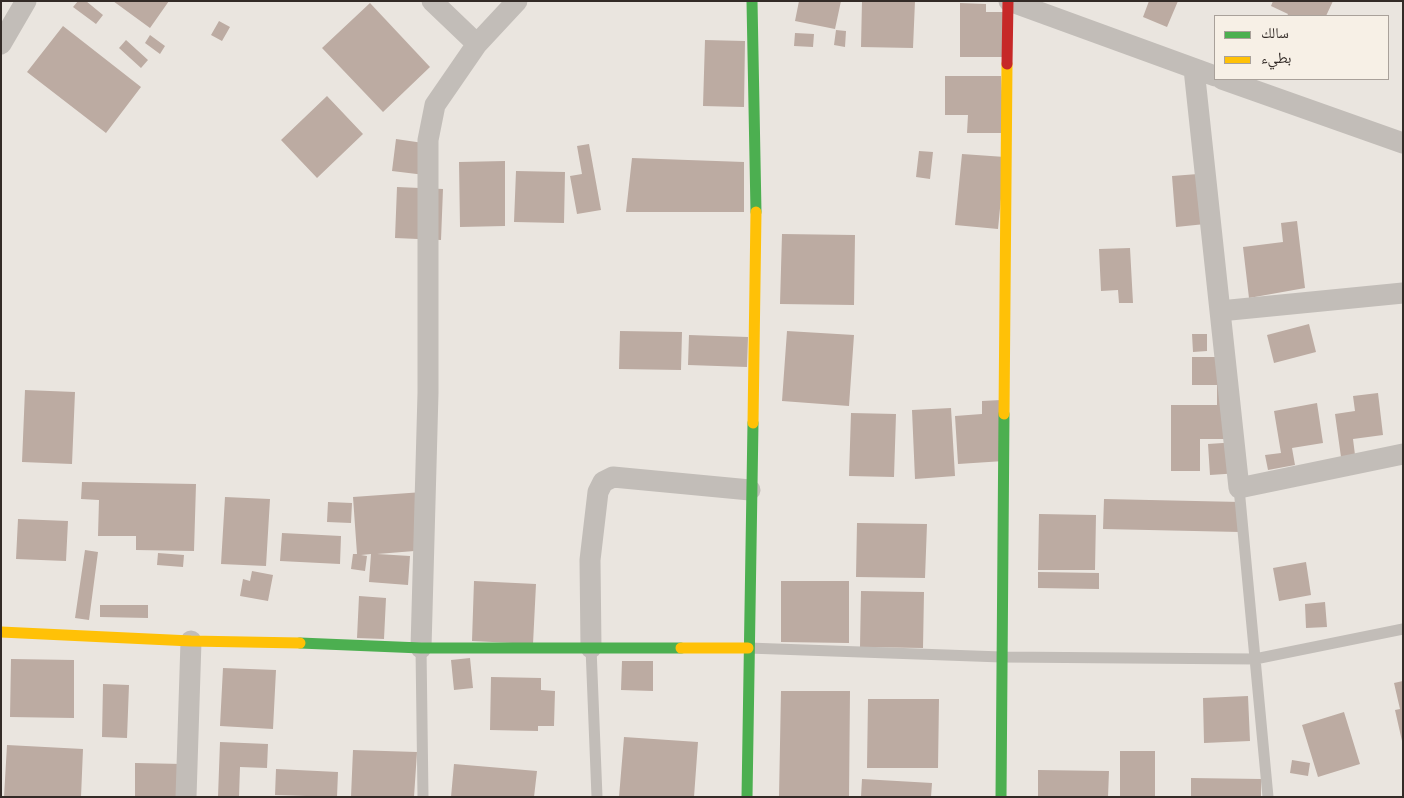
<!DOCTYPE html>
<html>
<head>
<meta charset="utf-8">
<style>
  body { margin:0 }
  #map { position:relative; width:1404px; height:798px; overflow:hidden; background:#eae5df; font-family:Figtree,"Noto Naskh Arabic",sans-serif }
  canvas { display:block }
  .frame { position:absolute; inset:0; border:2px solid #332b27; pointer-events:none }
  .legend { position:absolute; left:1214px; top:15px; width:175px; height:65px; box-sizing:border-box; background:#f7f0e6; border:1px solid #a9a19a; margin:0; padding:6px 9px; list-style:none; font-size:15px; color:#332b27 }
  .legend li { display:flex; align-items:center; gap:10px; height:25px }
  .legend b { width:25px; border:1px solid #a9a19a }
</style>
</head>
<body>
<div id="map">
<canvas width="1404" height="798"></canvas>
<div class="frame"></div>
<ul class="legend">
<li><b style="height:6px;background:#4caf50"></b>سالك</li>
<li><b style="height:6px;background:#ffc107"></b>بطيء</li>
</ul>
</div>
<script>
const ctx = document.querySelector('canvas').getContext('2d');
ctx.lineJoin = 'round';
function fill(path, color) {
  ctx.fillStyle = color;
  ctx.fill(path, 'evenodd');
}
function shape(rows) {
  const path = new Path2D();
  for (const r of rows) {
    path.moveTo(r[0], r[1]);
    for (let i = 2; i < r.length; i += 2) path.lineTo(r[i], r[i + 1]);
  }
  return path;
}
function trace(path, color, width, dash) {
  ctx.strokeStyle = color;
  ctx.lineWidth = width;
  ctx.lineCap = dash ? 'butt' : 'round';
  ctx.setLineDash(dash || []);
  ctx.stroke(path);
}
fill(shape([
  [78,1,86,1,103,15,96,24,73,7],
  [113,1,169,1,150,28],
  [799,1,841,1,835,29,795,21],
  [862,1,915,1,913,48,861,47],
  [1149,1,1178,1,1167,27,1143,17],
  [1273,1,1333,1,1326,16,1287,16,1288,14,1271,6],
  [370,3,430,67,383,112,322,48],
  [960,3,986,4,986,12,1003,12,1003,57,960,57],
  [219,21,230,27,222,41,211,35],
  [63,26,141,87,106,133,27,72],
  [836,30,846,31,845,47,834,45],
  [795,33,814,34,813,47,794,46],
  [150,35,165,46,160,54,145,43],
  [126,40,148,60,141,68,119,48],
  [705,40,745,41,744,107,703,106],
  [945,76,1001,76,1004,133,967,133,968,115,945,115],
  [327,96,363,134,317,178,281,140],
  [396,139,430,144,425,175,392,171],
  [589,144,601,210,577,214,570,176,582,174,577,146],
  [919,151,933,152,930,179,916,177],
  [962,154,1005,157,998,229,955,225],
  [632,158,744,162,744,212,626,212],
  [505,161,505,226,460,227,459,162],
  [516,171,565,172,564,223,514,222],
  [1211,173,1215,223,1176,227,1172,176],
  [397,187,443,189,441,240,395,238],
  [1297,221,1305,288,1249,298,1243,247,1283,242,1281,223],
  [782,234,855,235,854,305,780,304],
  [1130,248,1133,303,1119,303,1118,290,1101,291,1099,249],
  [1309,324,1316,352,1274,363,1267,335],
  [620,331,682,332,681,370,619,369],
  [787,331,854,335,849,406,782,401],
  [1192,334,1207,334,1207,351,1193,352],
  [689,335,748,337,747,367,688,365],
  [1192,357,1224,357,1234,439,1200,439,1200,471,1171,471,1171,405,1217,405,1217,385,1192,385],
  [25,390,75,392,72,464,22,462],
  [1378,393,1383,435,1353,439,1355,455,1341,457,1335,414,1355,411,1353,396],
  [1001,400,1004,461,958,464,955,416,982,414,982,401],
  [1317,403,1323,443,1292,448,1295,465,1268,470,1265,455,1281,453,1274,411],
  [951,408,955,476,915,479,912,410],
  [851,413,896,414,894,477,849,476],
  [1238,442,1240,473,1210,475,1208,444],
  [82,482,196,484,194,551,136,550,136,536,98,536,99,500,81,499],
  [423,492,427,550,377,554,410,556,408,585,369,582,371,554,361,555,367,556,365,571,351,569,353,554,357,554,353,497],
  [225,497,270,499,266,566,221,564],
  [1104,499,1241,502,1240,532,1103,529],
  [328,502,352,503,351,523,327,522],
  [1039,514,1096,515,1095,570,1038,570],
  [18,519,68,521,66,561,16,559],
  [857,523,927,524,925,578,856,577],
  [282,533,341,536,340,564,280,561],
  [85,550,98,552,89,620,75,618],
  [158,553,184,555,183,567,157,565],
  [1306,562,1311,595,1279,601,1273,568],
  [252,571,273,575,268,601,240,596,243,579,250,581],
  [1038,572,1099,573,1099,589,1038,588],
  [474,581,536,584,533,644,472,641],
  [781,581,849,581,849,643,781,642],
  [861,591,924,592,923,648,860,647],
  [359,596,386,598,384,639,357,638],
  [1325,602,1327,627,1306,628,1305,604],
  [100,605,148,605,148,618,100,617],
  [470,658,473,688,454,690,451,660],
  [11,659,74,660,74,718,10,717],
  [622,661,653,661,653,691,621,690],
  [223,668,276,670,273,729,220,726],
  [491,677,541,678,541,690,555,691,554,726,538,726,538,731,490,730],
  [1403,681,1403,741,1402,741,1395,710,1400,709,1394,683],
  [103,684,129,685,127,738,102,737],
  [781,691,850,691,849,797,779,797],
  [1248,696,1250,741,1204,743,1203,698],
  [868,699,939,699,938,768,867,768],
  [1344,712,1360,764,1318,777,1302,725],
  [624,737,698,742,694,797,619,797],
  [220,742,268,744,267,768,240,767,239,797,218,797],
  [7,745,83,749,81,797,4,797],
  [353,750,417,752,414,797,351,797],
  [1120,751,1155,751,1155,797,1120,797],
  [1292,760,1310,763,1308,776,1290,773],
  [135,763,183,764,183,797,135,797],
  [454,764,537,771,534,797,451,797],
  [276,769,338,772,337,797,275,795],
  [1038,770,1109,771,1108,797,1038,797],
  [1191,778,1261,779,1261,797,1191,797],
  [862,779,932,783,931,797,861,797]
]), '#bcaba2');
trace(shape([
  [1239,488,1268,797],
  [421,648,423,797],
  [591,648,597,797],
  [748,648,1002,657,1255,659,1403,629]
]), '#c2bdb8', 11);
trace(shape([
  [432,1,477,44],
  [1009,1,1215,76],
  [1,44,26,1],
  [1194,69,1239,488,1403,454],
  [1222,79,1403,143],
  [1220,311,1403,293],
  [421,648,428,393,428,140,435,105,477,44,517,1],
  [591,648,590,560,598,492,603,482,613,477,750,490],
  [186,797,191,641]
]), '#c2bdb8', 21);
trace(shape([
  [752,1,756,212],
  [300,643,421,648,681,648],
  [747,797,753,423],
  [1001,797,1004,414]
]), '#4caf50', 11);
trace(shape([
  [1004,414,1007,64],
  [753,423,756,212],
  [1,632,191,641,300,643],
  [681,648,748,648]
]), '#ffc107', 11);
trace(shape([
  [1007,64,1008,1]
]), '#c62828', 11);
</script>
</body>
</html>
